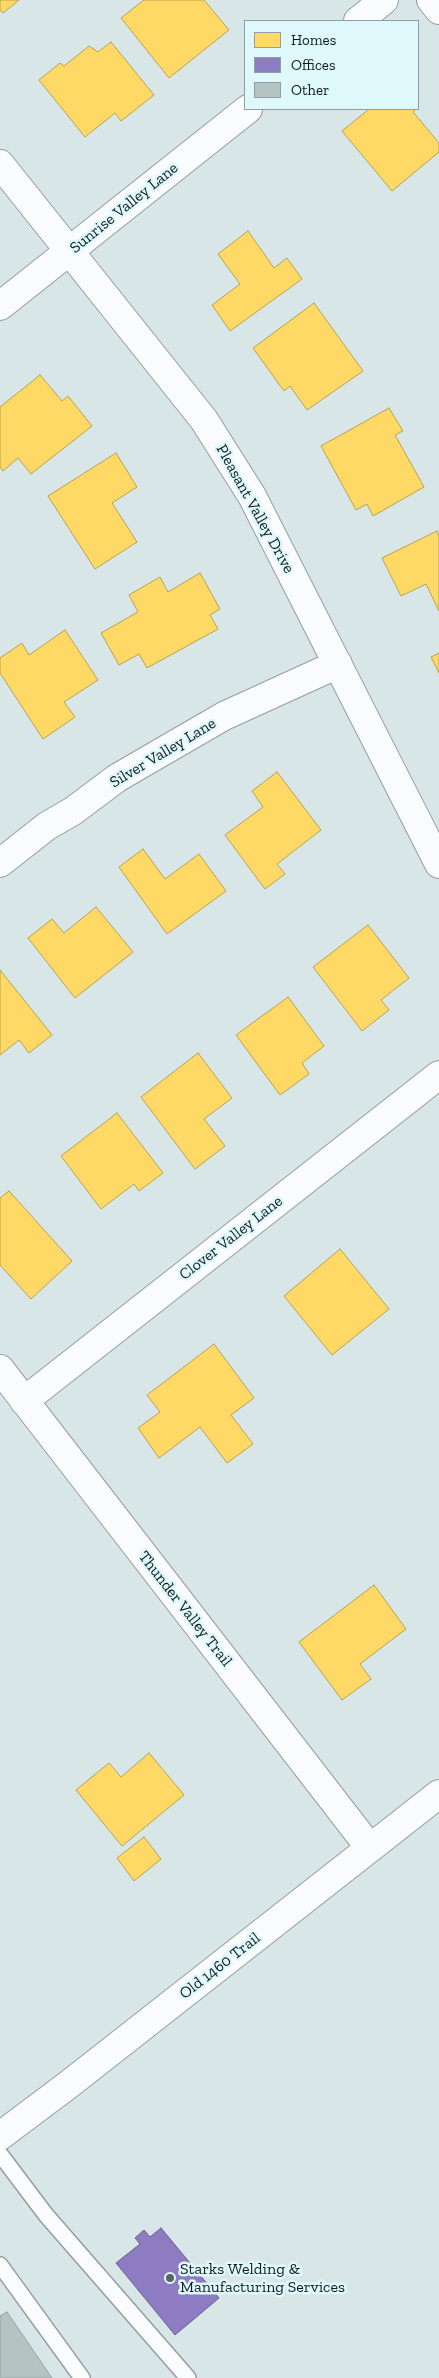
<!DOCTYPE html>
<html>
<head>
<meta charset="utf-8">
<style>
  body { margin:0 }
  #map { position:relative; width:439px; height:2378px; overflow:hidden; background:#d8e6e8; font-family:"Zilla Slab",serif }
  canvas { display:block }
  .legend { position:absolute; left:244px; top:20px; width:175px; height:90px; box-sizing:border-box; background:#dff8fb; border:1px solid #8ea0a3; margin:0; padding:6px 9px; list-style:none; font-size:15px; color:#141d1e }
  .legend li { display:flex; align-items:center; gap:10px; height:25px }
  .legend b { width:25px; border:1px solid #8ea0a3 }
</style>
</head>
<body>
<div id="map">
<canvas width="439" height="2378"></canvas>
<ul class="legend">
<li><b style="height:14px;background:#ffd966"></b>Homes</li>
<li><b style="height:14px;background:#8e7cc3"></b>Offices</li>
<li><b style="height:14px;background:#b5c3c2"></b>Other</li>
</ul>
</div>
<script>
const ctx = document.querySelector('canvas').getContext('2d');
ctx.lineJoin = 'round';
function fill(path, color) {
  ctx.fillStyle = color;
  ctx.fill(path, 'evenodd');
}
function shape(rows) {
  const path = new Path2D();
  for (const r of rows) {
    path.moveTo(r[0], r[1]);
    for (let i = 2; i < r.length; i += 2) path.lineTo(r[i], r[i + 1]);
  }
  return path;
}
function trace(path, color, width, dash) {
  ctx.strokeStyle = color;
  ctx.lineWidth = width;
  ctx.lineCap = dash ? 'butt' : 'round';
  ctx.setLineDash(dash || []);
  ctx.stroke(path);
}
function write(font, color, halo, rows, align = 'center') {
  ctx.font = font + ' "Zilla Slab",serif';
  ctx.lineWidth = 5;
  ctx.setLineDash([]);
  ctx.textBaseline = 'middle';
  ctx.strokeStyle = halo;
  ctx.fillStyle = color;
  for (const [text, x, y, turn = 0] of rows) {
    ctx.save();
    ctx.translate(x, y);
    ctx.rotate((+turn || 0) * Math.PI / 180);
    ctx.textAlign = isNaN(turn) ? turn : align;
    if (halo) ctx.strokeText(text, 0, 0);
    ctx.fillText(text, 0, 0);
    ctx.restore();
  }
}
const homes = shape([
  [0,0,19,0,3,13,0,10,0,0],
  [144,0,204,0,229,30,169,78,121,18,144,0],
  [111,42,154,95,121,121,115,113,85,137,39,80,60,63,64,66,89,46,98,52,111,42],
  [369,109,416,109,413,112,439,143,439,152,392,191,342,131,369,109],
  [248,231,274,268,287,258,302,279,230,331,212,305,240,284,218,254,248,231],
  [314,303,363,371,307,410,290,386,284,391,253,348,314,303],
  [40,375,62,401,68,396,92,426,31,474,18,458,3,471,0,467,0,407,40,375],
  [389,408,403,431,395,435,424,487,373,516,367,504,356,510,321,446,389,408],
  [116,453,137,487,112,503,137,542,95,569,48,496,116,453],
  [437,531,439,536,439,611,426,584,401,596,382,558,437,531],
  [200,573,220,609,210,615,218,629,147,668,139,654,119,665,101,633,138,612,129,595,160,577,168,592,200,573],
  [65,630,98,680,64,702,75,717,43,739,0,673,0,658,22,643,29,655,65,630],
  [439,653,439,673,431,657,439,653],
  [277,772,321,830,277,864,285,874,265,889,225,835,263,807,252,791,277,772],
  [143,849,165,879,199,854,226,891,167,934,119,867,143,849],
  [96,907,133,952,75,998,28,938,52,919,64,933,96,907],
  [368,925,409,978,381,1000,389,1010,362,1031,313,967,368,925],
  [0,970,52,1035,29,1053,19,1040,0,1055,0,970],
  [288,997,324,1046,302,1063,309,1074,280,1095,236,1035,288,997],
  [198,1053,232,1098,204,1119,225,1146,195,1169,141,1097,198,1053],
  [117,1113,163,1173,139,1191,134,1184,101,1209,61,1156,117,1113],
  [9,1191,72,1261,31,1299,0,1265,0,1198,9,1191],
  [340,1249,389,1309,332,1355,284,1296,340,1249],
  [214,1344,254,1398,231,1415,253,1444,227,1463,200,1427,159,1458,138,1428,160,1412,147,1395,214,1344],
  [374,1585,406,1629,360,1664,371,1679,342,1700,299,1642,374,1585],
  [149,1753,184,1795,122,1846,76,1790,109,1763,121,1777,149,1753],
  [144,1837,161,1859,134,1881,117,1858,144,1837]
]);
fill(homes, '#ffd966');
trace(homes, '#b8a150', 1);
const offices = shape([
  [161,2228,219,2298,175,2335,116,2263,140,2244,135,2238,144,2230,150,2237,161,2228]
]);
fill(offices, '#8e7cc3');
trace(offices, '#696092', 1);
const building = shape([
  [7,2312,52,2378,0,2378,0,2316,7,2312]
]);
fill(building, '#b5c3c2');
trace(building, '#98a3a2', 1);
const service = shape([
  [0,2154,46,2215,188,2378],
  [0,2265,82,2378]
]);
const minor = shape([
  [431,0,439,10],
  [358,21,384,0],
  [0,164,204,420,252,496,439,864],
  [0,306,248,109],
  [0,863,47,826,73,811,117,778,224,716,338,664],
  [0,1369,370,1848],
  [24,1401,439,1075],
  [0,2136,68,2085,439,1794]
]);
trace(service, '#949ea0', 18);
trace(minor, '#949ea0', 30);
trace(service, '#f9fbfc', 15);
trace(minor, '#f9fbfc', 28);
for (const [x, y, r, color] of [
  [170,2278,5,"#596365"]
]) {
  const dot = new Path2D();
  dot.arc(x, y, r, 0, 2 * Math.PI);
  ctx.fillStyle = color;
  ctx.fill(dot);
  trace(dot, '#dff8fb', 2);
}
write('16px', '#141d1e', '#dff8fb', [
  ["Sunrise Valley Lane",124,208,-39],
  ["Pleasant Valley Drive",255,509,61],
  ["Silver Valley Lane",163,753,-31],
  ["Clover Valley Lane",231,1238,-38],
  ["Thunder Valley Trail",185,1609,52],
  ["Old 1460 Trail",220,1966,-38]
]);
write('16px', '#141d1e', '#dff8fb', [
  ["Starks Welding &",180,2269],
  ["Manufacturing Services",180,2287]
], 'left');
</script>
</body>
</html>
